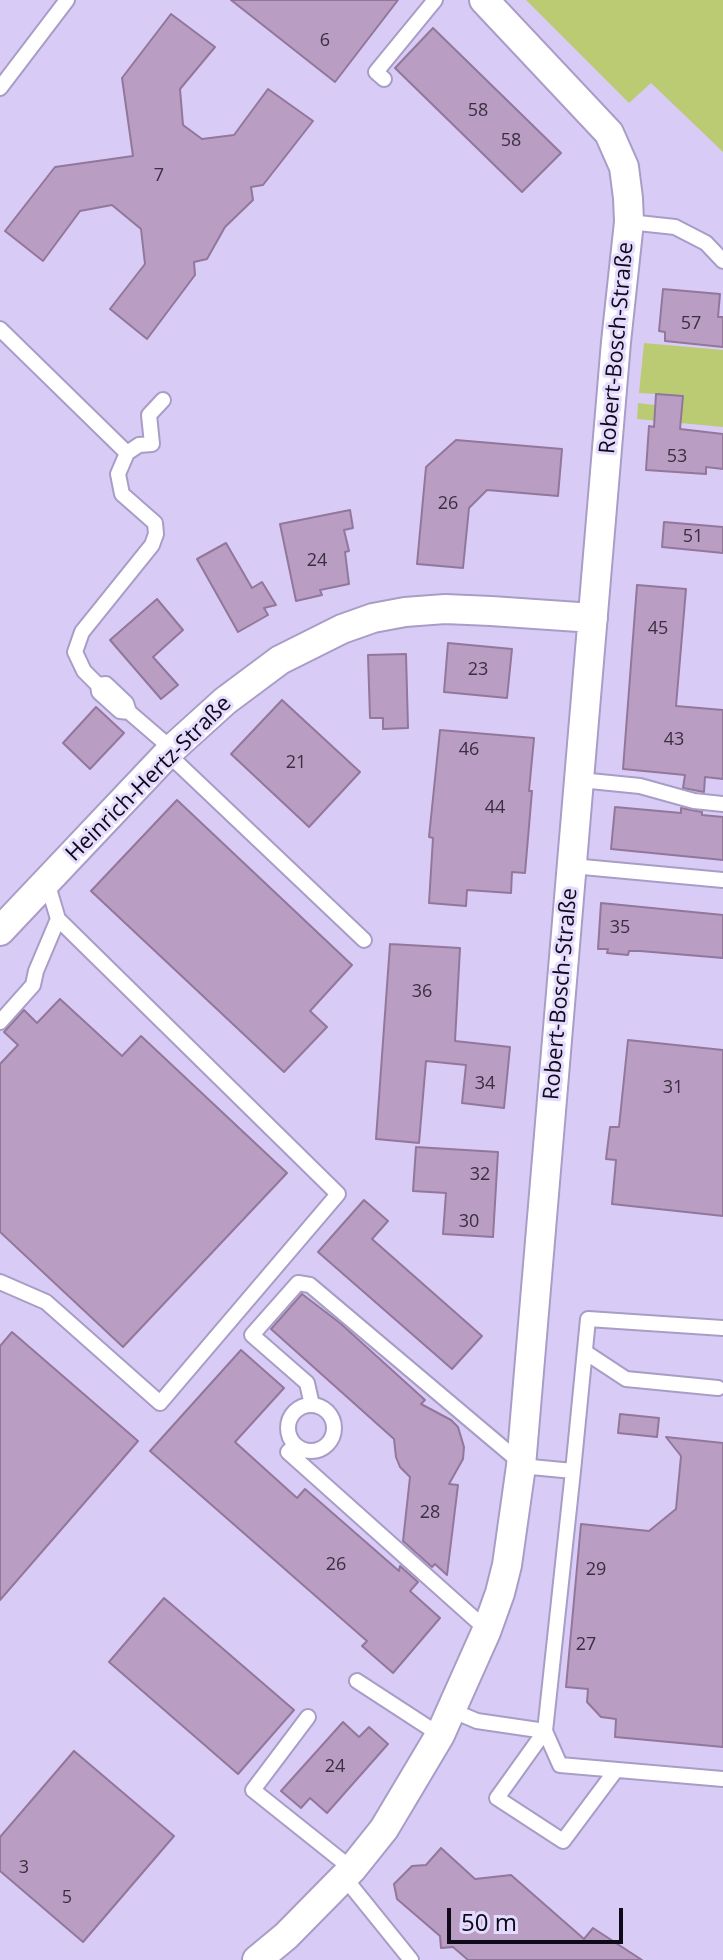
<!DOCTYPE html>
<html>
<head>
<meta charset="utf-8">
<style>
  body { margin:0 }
  #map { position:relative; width:723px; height:1960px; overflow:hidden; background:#d8ccf7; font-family:"Open Sans",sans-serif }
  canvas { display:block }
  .scale { position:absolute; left:447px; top:1908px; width:176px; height:36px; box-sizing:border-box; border:4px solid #0f0a18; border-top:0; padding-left:10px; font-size:24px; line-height:28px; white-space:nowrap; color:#0f0a18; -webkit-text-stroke:6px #e4dbfe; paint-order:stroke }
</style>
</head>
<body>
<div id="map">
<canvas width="723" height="1960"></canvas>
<div class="scale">50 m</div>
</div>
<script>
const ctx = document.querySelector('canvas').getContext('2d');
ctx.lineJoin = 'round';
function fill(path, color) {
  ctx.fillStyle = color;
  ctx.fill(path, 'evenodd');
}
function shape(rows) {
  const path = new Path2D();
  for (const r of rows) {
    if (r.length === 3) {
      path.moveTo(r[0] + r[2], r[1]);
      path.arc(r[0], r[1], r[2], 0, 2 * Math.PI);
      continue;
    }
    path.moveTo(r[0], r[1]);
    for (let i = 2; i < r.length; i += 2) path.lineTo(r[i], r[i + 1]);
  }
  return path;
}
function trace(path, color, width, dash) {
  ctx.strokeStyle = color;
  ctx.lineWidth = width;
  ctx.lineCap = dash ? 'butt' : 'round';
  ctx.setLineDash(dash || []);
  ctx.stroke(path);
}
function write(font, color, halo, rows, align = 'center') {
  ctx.font = font + ' "Open Sans",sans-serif';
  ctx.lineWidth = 6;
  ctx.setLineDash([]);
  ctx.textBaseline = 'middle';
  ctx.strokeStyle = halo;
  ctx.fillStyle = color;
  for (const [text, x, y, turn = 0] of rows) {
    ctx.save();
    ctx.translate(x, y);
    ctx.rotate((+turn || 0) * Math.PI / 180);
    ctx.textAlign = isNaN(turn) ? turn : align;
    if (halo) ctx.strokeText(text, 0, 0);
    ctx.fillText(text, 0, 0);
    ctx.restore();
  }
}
fill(shape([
  [526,0,723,0,723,152,651,83,629,103],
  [644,343,723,350,723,427,637,419,638,403,655,405,656,394,639,393]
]), '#bbcb74');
const building = shape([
  [231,0,398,0,335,82,231,0],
  [171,14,215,47,180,89,183,125,202,139,234,135,268,89,313,121,263,185,251,187,253,200,225,227,207,259,194,262,195,275,147,339,110,309,145,264,141,229,112,205,80,211,43,261,5,231,55,167,133,156,122,78,171,14],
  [433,28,561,153,522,192,395,68,433,28],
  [663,289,720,294,718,317,723,317,723,347,665,341,665,332,659,331,663,289],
  [656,394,683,396,680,429,723,434,723,469,706,467,706,474,646,470,649,426,654,427,656,394],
  [456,440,562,449,558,496,487,490,469,508,463,568,417,564,426,467,456,440],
  [350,510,353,528,344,530,349,551,345,552,349,584,320,590,322,595,296,601,280,524,350,510],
  [664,522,723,527,723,553,662,547,664,522],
  [226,543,252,588,262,582,276,605,264,608,268,615,238,632,197,559,226,543],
  [637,585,686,589,676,706,723,710,723,779,705,777,704,792,683,788,685,775,623,769,637,585],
  [157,599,183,630,153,657,178,685,161,699,110,640,157,599],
  [448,643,512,649,507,698,444,692,448,643],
  [406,654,408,728,383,729,383,718,370,718,368,655,406,654],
  [282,700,360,772,309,827,231,754,282,700],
  [96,707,124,733,90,769,63,743,96,707],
  [440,730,534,738,529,791,532,791,525,873,512,872,511,893,467,890,466,906,429,903,433,838,429,837,440,730],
  [177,800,352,965,310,1011,327,1027,284,1072,91,891,177,800],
  [615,807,681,813,681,808,702,812,702,815,723,817,723,860,611,849,615,807],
  [601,903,723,915,723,958,640,951,629,951,628,955,607,953,608,949,598,949,601,903],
  [390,944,460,948,455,1041,510,1047,504,1108,462,1103,466,1065,426,1061,419,1143,376,1139,390,944],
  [60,999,122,1056,141,1036,287,1173,123,1347,0,1232,0,1064,18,1045,4,1032,24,1010,37,1023,60,999],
  [628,1040,723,1050,723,1216,612,1204,616,1160,606,1159,610,1127,619,1127,628,1040],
  [416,1147,498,1152,493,1237,443,1234,446,1193,413,1191,416,1147],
  [364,1200,388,1221,372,1239,482,1336,452,1369,318,1252,364,1200],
  [302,1294,340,1323,425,1400,421,1404,451,1420,458,1427,464,1447,463,1459,449,1484,458,1485,447,1575,435,1564,432,1567,403,1541,410,1477,400,1467,396,1457,394,1439,271,1329,302,1294],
  [12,1332,138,1441,0,1600,0,1346,12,1332],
  [241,1350,284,1388,235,1442,297,1498,305,1489,399,1571,400,1566,418,1582,410,1591,440,1618,393,1673,362,1646,367,1641,150,1451,241,1350],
  [620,1414,659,1418,657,1437,618,1433,620,1414],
  [666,1437,723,1443,723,1747,615,1737,616,1719,601,1717,587,1702,588,1689,566,1687,581,1524,649,1531,676,1509,681,1456,666,1437],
  [164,1598,294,1710,238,1774,109,1662,164,1598],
  [343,1722,359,1737,369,1727,388,1744,327,1813,310,1798,301,1808,281,1791,343,1722],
  [74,1751,174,1836,83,1942,0,1871,0,1837,74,1751],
  [441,1848,475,1879,511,1875,584,1939,593,1928,642,1960,468,1960,453,1947,441,1948,440,1936,397,1899,394,1884,412,1866,426,1865,441,1848]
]);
fill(building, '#b99dc2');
trace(building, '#92779b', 2);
const lane = shape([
  [384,79,376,72,435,0],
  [0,88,67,0],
  [629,222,675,227,706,243,723,261],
  [0,329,127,453],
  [98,685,106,684,126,703,129,712,172,749],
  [129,712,120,711,99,692,98,685,84,671,75,652,82,632,152,545,156,534,155,523,122,494,118,474,127,453,139,445,152,444,149,415,163,400],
  [168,754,364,940],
  [580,780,640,786,694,801,723,804],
  [572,866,723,880],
  [0,1022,33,985,36,971,58,919],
  [0,1282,46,1302,160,1403,338,1194,58,919,47,882],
  [585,1352,626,1379,718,1388],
  [311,1428,23],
  [312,1405,307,1383,252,1335,298,1283,310,1285,521,1463],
  [295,1445,288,1452,486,1629],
  [573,1471,588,1319,723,1328],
  [357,1681,440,1735],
  [451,1710,477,1721,545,1731,573,1471,521,1466],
  [308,1717,253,1790,352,1869],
  [545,1731,497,1798,563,1841,616,1770],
  [545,1731,560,1765,723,1779],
  [344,1877,411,1960]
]);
const street = shape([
  [0,931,172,749,225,701,280,660,342,629,373,618,405,612,445,609,491,611,593,618],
  [257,1960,286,1936,352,1869,384,1829,440,1735,486,1632,500,1593,507,1565,521,1466,616,342,629,222,628,198,624,167,609,133,484,0]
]);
trace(lane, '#a89dc6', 18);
trace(street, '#a89dc6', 32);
trace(lane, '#fff', 14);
trace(street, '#fff', 28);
write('18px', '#3a2f42', null, [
  ["6",325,41],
  ["58",478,111],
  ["58",511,141],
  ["7",159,176],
  ["57",691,324],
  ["53",677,457],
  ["26",448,504],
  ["51",693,537],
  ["24",317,561],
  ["45",658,629],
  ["23",478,670],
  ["43",674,740],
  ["46",469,750],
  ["21",296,763],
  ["44",495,808],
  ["35",620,928],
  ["36",422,992],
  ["34",485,1084],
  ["31",673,1088],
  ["32",480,1175],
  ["30",469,1222],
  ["28",430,1513],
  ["26",336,1565],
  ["29",596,1570],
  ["27",586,1645],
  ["24",335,1767],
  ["3",24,1868],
  ["5",67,1898]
]);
write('22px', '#0f0a18', '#e4dbfe', [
  ["Robert-Bosch-Straße",617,348,-85],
  ["Heinrich-Hertz-Straße",149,779,-45],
  ["Robert-Bosch-Straße",561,994,-85]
]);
</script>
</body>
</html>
